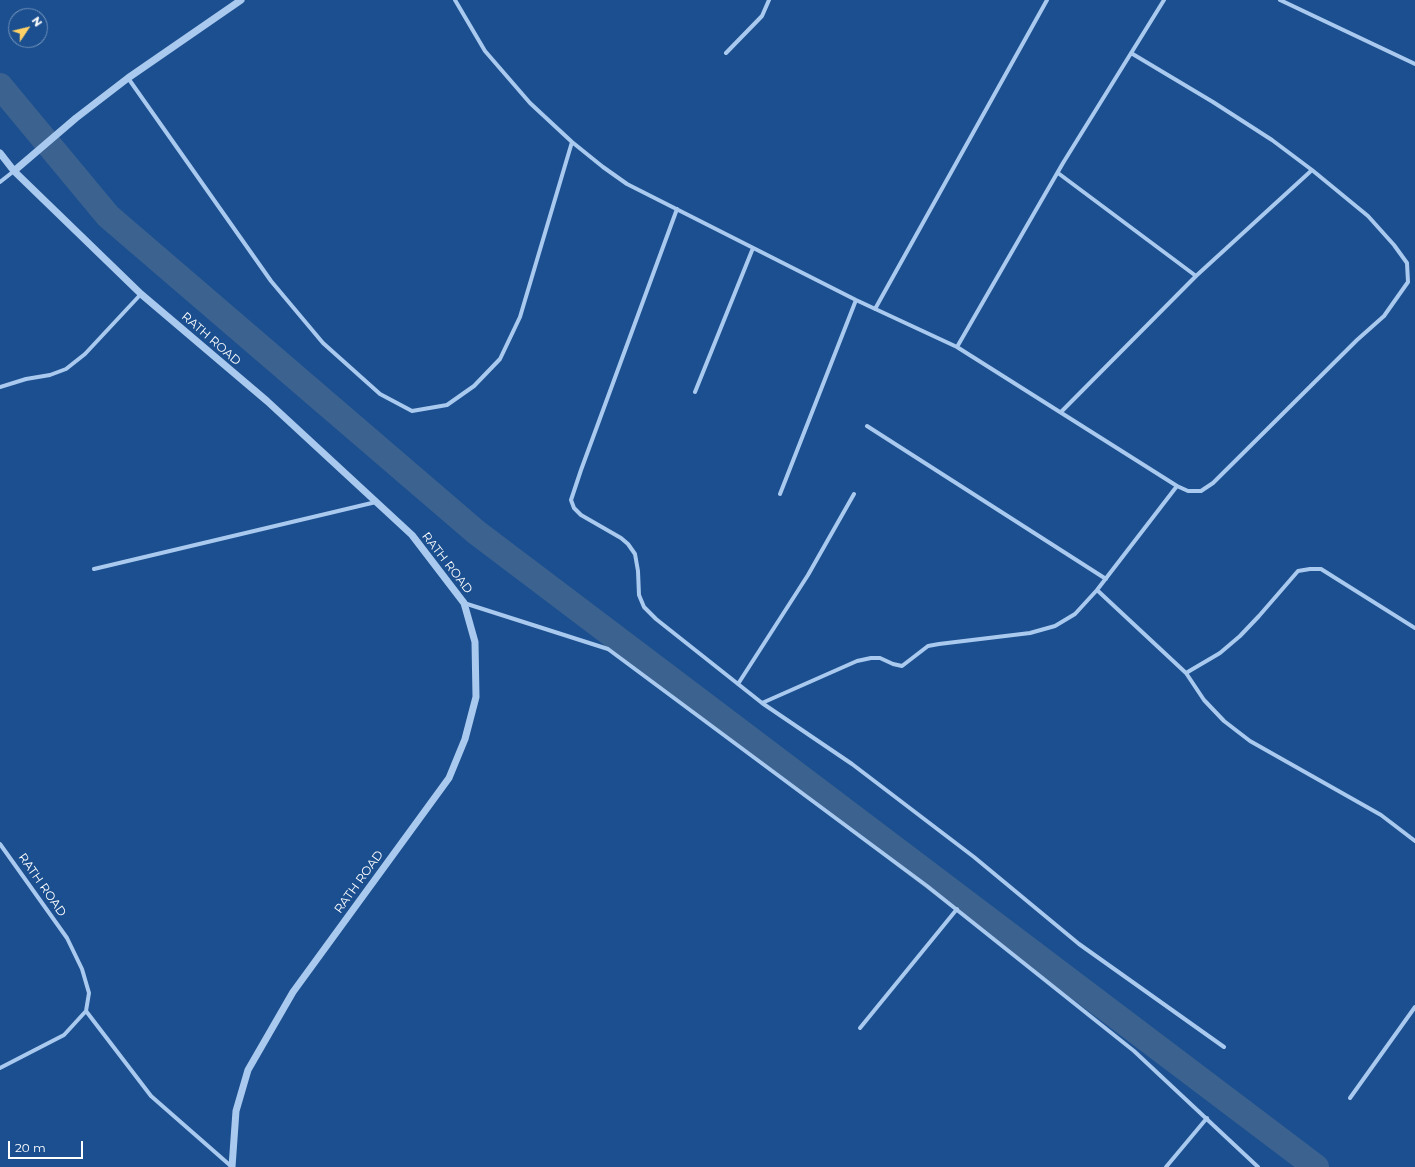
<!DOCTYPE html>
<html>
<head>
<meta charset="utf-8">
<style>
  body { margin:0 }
  #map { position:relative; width:1415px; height:1167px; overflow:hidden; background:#1b4f8f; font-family:Montserrat,sans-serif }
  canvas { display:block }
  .north { position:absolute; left:8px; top:8px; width:40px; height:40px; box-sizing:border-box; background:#1b4f8f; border:1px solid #7695bc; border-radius:50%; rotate:55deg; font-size:11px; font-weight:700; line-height:16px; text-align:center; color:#fff }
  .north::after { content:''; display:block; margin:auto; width:14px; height:18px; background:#ffd166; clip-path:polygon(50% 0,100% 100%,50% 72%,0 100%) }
  .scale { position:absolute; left:8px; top:1141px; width:75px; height:18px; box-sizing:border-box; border:2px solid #fff; border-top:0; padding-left:5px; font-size:12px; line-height:14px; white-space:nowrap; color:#fff; -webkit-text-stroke:3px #1b4f8f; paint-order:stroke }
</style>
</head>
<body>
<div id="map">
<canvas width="1415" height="1167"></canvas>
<div class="north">N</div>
<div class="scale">20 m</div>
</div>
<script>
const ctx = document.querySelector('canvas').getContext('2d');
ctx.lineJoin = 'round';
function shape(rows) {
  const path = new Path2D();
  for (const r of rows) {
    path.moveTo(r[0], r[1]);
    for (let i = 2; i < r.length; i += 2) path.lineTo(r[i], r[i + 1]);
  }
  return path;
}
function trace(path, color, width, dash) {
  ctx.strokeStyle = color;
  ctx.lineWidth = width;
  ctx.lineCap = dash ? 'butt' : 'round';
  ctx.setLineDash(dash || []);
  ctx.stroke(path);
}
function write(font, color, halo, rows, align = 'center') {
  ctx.font = font + ' Montserrat,sans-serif';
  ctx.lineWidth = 3;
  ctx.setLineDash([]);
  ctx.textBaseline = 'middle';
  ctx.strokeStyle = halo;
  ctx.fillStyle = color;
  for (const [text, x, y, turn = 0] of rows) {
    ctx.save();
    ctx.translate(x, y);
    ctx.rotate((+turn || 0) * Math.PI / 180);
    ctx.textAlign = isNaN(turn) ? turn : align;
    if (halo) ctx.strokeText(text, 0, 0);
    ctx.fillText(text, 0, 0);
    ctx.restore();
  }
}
trace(shape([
  [0,86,108,216,476,532,1316,1167]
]), '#3c6290', 26);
trace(shape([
  [455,0,485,51,530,103,572,142,603,167,627,184,856,300,957,347,1177,486,1188,491,1201,491,1213,483,1357,340,1384,316,1408,282,1407,263,1394,245,1368,216,1312,170,1272,140,1213,102,1131,53],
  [1280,0,1415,64],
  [726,53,762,16,769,0],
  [128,78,271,281,323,343,380,394,412,411,447,405,474,386,500,359,520,317,572,142],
  [1058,173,1196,276],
  [0,182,14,171],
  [677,209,581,470,571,500,574,508,581,515,621,538,628,544,635,554,638,571,639,595,644,607,656,619,762,703,852,764,974,857,1079,944,1224,1047],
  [875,309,1047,0],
  [957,347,1063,163,1164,0],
  [0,387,26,379,50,375,66,369,85,354,141,294],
  [695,392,753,248],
  [1061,412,1196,276,1312,170],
  [867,426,1106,579],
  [780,494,856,300],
  [94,569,376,502],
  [1097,590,1186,673,1204,700,1224,721,1250,741,1381,815,1415,841],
  [464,603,608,649,927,886,1134,1051,1258,1167],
  [1186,673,1220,653,1240,636,1259,616,1298,571,1310,569,1321,569,1415,628],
  [738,684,808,575,854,494],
  [762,703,857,661,871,658,880,658,893,664,902,666,928,646,939,644,1030,633,1055,626,1075,614,1097,590,1177,486],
  [0,844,67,938,82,969,89,993,86,1011,64,1035,0,1068],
  [86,1011,151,1096,232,1167],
  [860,1028,957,909],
  [1350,1098,1415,1007],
  [1166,1167,1207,1118]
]), '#a9c9ee', 4);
trace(shape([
  [0,153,14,171,141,294,267,401,412,535,464,603,475,642,476,697,465,739,449,778,293,992,248,1070,236,1111,232,1167],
  [14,171,76,118,128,78,241,0]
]), '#a9c9ee', 7);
write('12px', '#fff', '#1b4f8f', [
  ["RATH ROAD",211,339,41],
  ["RATH ROAD",447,563,52],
  ["RATH ROAD",359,882,-54],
  ["RATH ROAD",42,885,55]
]);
</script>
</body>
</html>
